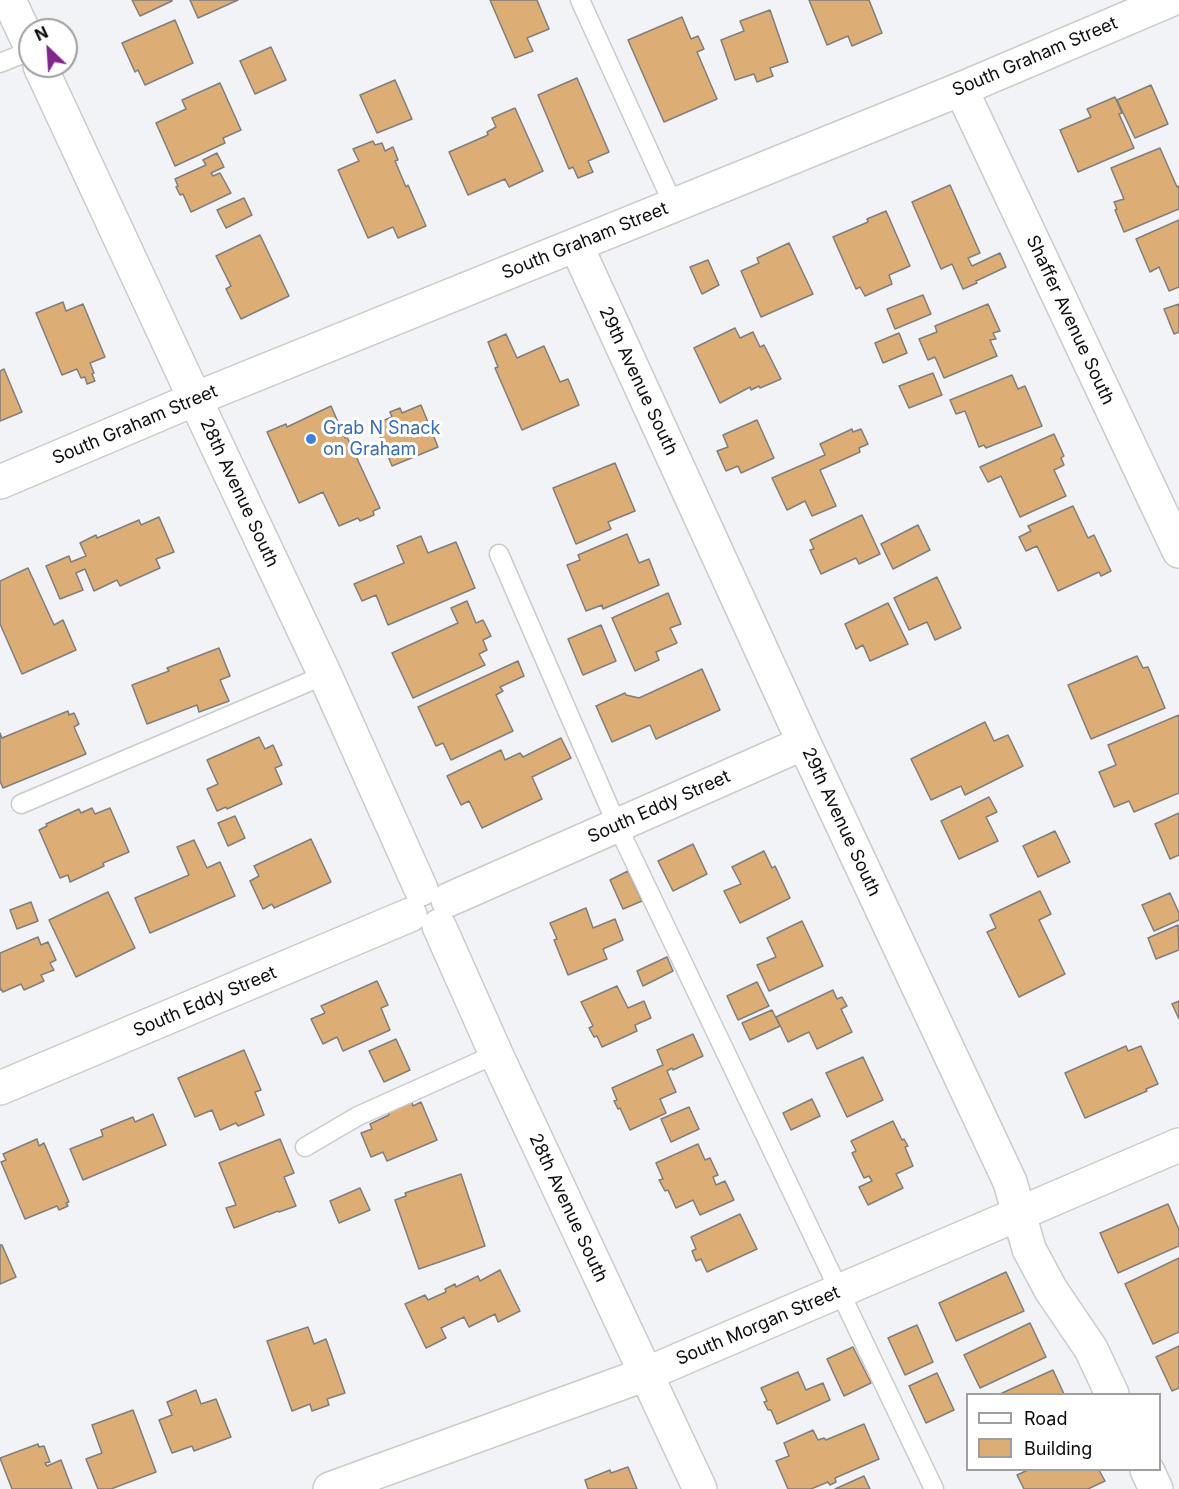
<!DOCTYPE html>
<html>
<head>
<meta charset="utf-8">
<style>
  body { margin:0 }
  #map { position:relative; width:1179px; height:1489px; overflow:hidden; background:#f2f3f6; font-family:Inter,sans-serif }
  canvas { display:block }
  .legend { position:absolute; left:966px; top:1393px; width:195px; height:78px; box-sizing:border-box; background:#fff; border:2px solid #9e9e9e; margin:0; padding:8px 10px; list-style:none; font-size:18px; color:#0c0c0d }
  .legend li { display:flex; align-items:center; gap:12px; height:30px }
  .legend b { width:30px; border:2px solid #9e9e9e }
  .north { position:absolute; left:18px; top:18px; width:60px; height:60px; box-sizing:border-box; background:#fff; border:2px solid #9e9e9e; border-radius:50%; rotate:335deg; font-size:16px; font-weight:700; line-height:24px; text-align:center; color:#0c0c0d }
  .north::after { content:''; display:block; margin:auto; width:21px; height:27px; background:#84248e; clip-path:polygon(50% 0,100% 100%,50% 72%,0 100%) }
</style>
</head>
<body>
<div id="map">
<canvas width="1179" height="1489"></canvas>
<ul class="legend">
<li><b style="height:8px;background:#fff"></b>Road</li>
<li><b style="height:16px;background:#dcae76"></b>Building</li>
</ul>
<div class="north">N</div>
</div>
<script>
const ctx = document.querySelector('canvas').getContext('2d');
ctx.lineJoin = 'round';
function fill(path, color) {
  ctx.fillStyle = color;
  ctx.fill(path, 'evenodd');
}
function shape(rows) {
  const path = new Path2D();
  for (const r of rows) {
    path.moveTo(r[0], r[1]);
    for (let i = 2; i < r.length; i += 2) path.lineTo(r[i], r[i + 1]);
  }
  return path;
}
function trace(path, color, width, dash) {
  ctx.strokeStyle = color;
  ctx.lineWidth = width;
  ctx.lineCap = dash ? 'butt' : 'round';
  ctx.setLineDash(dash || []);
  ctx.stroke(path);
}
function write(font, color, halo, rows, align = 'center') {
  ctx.font = font + ' Inter,sans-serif';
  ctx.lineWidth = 6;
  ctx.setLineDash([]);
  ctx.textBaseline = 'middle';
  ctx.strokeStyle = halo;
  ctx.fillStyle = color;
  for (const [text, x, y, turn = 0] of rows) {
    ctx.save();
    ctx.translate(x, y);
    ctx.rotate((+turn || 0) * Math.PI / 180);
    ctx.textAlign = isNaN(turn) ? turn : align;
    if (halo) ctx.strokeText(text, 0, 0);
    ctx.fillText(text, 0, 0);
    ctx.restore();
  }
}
const building = shape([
  [132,0,172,0,172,1,140,16,132,0],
  [190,0,238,0,198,18,190,0],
  [490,0,537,0,549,29,527,38,533,51,515,58,490,0],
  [809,0,869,0,882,33,852,46,848,36,827,45,809,0],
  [770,10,788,62,770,68,773,76,757,82,754,74,735,80,721,40,744,31,740,21,770,10],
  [682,17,691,39,698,36,704,49,697,52,717,99,664,122,628,40,682,17],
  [175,20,193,63,145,85,138,70,135,72,122,43,175,20],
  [271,47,286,80,255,94,240,61,271,47],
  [577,78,609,152,588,161,593,172,578,178,573,167,569,169,538,95,577,78],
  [395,80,412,119,377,133,360,95,395,80],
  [220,83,241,130,223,138,225,143,175,166,156,123,186,109,182,100,220,83],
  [1151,85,1168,124,1135,138,1117,100,1151,85],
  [1115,97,1122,113,1119,114,1134,148,1078,172,1060,130,1091,117,1087,109,1115,97],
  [515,108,543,171,509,187,505,179,468,195,449,152,488,135,487,132,496,127,492,118,515,108],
  [373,141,375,145,382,143,385,151,393,147,398,160,395,161,406,187,408,185,426,226,398,238,393,227,368,238,338,170,359,161,353,149,373,141],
  [1160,148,1177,187,1179,186,1179,209,1124,232,1115,210,1117,209,1114,202,1124,199,1111,168,1160,148],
  [217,153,224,167,211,173,213,176,220,173,231,193,191,212,183,194,180,195,176,187,178,186,175,179,206,165,203,160,217,153],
  [950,185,980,253,968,258,972,266,1000,253,1006,267,976,281,977,283,963,289,952,264,941,269,912,202,950,185],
  [244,198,252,215,226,228,217,210,244,198],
  [886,211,910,266,889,275,892,284,865,296,860,287,856,289,833,237,868,222,867,219,886,211],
  [1179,220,1179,287,1169,291,1159,267,1150,272,1136,239,1179,220],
  [260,235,289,296,241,319,226,289,231,286,216,256,260,235],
  [789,243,813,294,761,317,741,271,759,263,757,258,789,243],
  [708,260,719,285,702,294,690,267,708,260],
  [923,295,931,314,895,329,887,309,923,295],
  [63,302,66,311,83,304,105,357,90,363,94,373,92,374,95,381,87,384,85,377,81,378,77,369,62,375,36,313,63,302],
  [988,304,1000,331,993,333,996,339,990,340,997,356,944,378,935,357,928,360,919,339,937,332,935,326,988,304],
  [1179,304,1179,332,1174,334,1164,309,1179,304],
  [735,328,740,338,753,332,760,347,764,345,781,379,760,388,759,386,751,390,750,387,720,403,694,348,735,328],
  [899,333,907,353,883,363,875,343,899,333],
  [506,334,517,358,544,346,560,382,568,379,579,405,522,430,495,368,498,367,488,342,506,334],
  [4,369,22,412,0,421,0,371,4,369],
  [933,373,942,395,909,408,899,386,933,373],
  [1012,375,1018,389,1025,386,1042,426,986,448,984,445,979,447,965,411,956,414,950,400,1012,375],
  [421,405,438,447,392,466,375,424,392,417,390,412,400,408,402,413,421,405],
  [331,406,345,438,347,437,380,508,373,511,374,515,360,521,358,518,339,526,323,492,299,503,267,432,286,424,287,427,331,406],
  [757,420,774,458,741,473,738,466,726,471,717,451,728,447,723,435,757,420],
  [852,429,853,432,861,429,868,444,859,448,860,452,820,470,836,506,812,516,805,501,787,510,772,478,825,455,820,444,852,429],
  [1054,434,1064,456,1061,458,1064,465,1054,470,1066,496,1020,517,1001,476,988,482,980,467,1054,434],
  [615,463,635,511,608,522,611,529,576,544,553,488,615,463],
  [1073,506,1088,538,1094,535,1111,571,1101,576,1099,572,1058,591,1037,546,1026,551,1019,537,1031,531,1028,526,1073,506],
  [862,515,880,554,859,564,856,558,821,574,810,550,814,549,810,540,862,515],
  [159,517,174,552,156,559,160,568,120,586,117,580,94,591,85,569,76,573,83,590,60,599,46,566,69,556,71,562,86,556,80,543,96,535,97,538,139,520,141,525,159,517],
  [918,525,930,550,893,569,881,544,918,525],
  [627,534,639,563,649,559,659,585,603,609,602,605,586,611,567,565,580,560,578,555,627,534],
  [421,536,428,553,456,542,475,588,388,625,376,595,362,601,354,584,404,563,397,546,421,536],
  [28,568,54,625,63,620,76,650,22,674,0,624,0,581,28,568],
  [937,577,961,628,935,640,927,622,909,630,894,598,937,577],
  [668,593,681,624,670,628,677,643,656,652,659,660,635,671,612,618,668,593],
  [467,601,476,623,483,620,491,636,483,640,487,650,479,654,485,665,413,698,392,653,458,623,451,608,467,601],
  [888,603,908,644,870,661,863,645,856,649,845,624,888,603],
  [601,625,616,661,583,675,568,639,601,625],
  [219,648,230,676,220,680,229,701,199,712,197,705,147,724,132,685,169,671,167,668,219,648],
  [1137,656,1143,668,1148,667,1165,708,1091,739,1068,685,1137,656],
  [518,661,524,676,500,687,503,691,496,695,513,731,451,760,443,743,436,746,418,707,518,661],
  [702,669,720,710,656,739,650,725,612,742,596,706,625,693,626,695,639,698,702,669],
  [68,711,69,715,74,713,79,724,74,727,86,754,3,788,0,781,0,733,2,738,68,711],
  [1179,715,1179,793,1134,812,1129,801,1114,807,1099,772,1116,765,1108,745,1179,715],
  [985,722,994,741,1008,735,1023,766,965,795,961,786,931,800,911,759,985,722],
  [259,737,265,749,273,745,282,765,275,768,282,784,227,809,226,807,217,811,207,789,218,784,207,760,259,737],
  [561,738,571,758,532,777,542,799,482,828,469,801,461,805,447,776,501,750,505,760,520,753,523,757,561,738],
  [989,797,997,812,986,817,998,841,959,859,941,821,989,797],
  [92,808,95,814,110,808,129,852,103,863,104,866,70,882,68,875,60,878,39,830,47,826,46,824,79,809,81,813,92,808],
  [1179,813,1179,855,1170,859,1155,824,1179,813],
  [235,816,245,838,228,846,218,823,235,816],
  [1055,831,1070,862,1038,877,1023,846,1055,831],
  [311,839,331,882,274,908,272,904,263,909,250,881,259,876,254,866,311,839],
  [194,840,207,868,220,862,235,896,150,933,135,898,189,875,177,847,194,840],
  [693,844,707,874,673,891,658,861,693,844],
  [764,851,772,868,775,866,790,898,740,923,724,891,741,884,732,867,764,851],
  [628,871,642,901,623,909,610,880,628,871],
  [1040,891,1051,914,1039,920,1065,974,1019,997,987,932,996,928,990,915,1040,891],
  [108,892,135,948,76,977,49,920,108,892],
  [1170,893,1179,913,1179,920,1154,931,1142,905,1170,893],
  [31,902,38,921,17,929,10,910,31,902],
  [586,908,593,928,615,919,623,940,603,949,607,959,568,975,554,940,557,939,550,923,586,908],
  [802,921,823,966,769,991,757,965,776,957,767,938,802,921],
  [1178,925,1179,950,1156,959,1148,938,1178,925],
  [38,937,41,945,48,942,56,960,50,963,54,970,41,975,44,981,24,990,21,984,3,992,1,989,0,990,0,953,38,937],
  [667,957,673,971,643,986,637,971,667,957],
  [377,981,388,1005,381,1008,390,1030,343,1051,337,1037,323,1044,311,1019,325,1013,321,1006,377,981],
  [757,982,769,1006,738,1020,727,996,757,982],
  [617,986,628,1008,644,1001,651,1018,635,1025,637,1031,602,1047,597,1036,594,1037,589,1028,593,1026,581,1002,617,986],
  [833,990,837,999,842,997,847,1006,841,1009,852,1032,817,1049,809,1032,788,1042,776,1017,833,990],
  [1179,1001,1179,1019,1172,1004,1179,1001],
  [772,1010,780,1026,750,1040,742,1023,772,1010],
  [693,1034,703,1056,673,1070,672,1068,667,1071,676,1092,660,1099,666,1113,630,1130,620,1108,618,1109,614,1101,617,1100,612,1088,663,1065,657,1050,693,1034],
  [396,1039,410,1070,384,1082,369,1051,396,1039],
  [1126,1046,1128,1051,1141,1046,1158,1084,1146,1089,1147,1091,1085,1118,1065,1073,1126,1046],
  [244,1050,261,1090,255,1092,264,1115,238,1126,236,1123,220,1130,212,1110,195,1117,178,1078,244,1050],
  [863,1057,883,1100,847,1117,826,1073,863,1057],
  [411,1099,413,1106,421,1102,437,1140,387,1161,383,1152,371,1157,361,1133,372,1129,370,1124,389,1115,387,1110,411,1099],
  [812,1099,820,1116,791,1130,783,1113,812,1099],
  [689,1107,699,1129,671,1142,661,1119,689,1107],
  [153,1114,166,1145,83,1180,70,1149,103,1136,101,1130,133,1117,135,1122,153,1114],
  [893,1121,902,1140,904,1139,908,1146,905,1147,913,1166,896,1174,903,1188,868,1205,859,1187,872,1181,869,1176,864,1178,852,1153,856,1151,851,1141,893,1121],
  [37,1139,39,1146,44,1143,69,1202,66,1203,68,1206,59,1210,57,1206,25,1219,1,1162,6,1160,3,1154,37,1139],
  [280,1139,294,1173,284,1177,296,1206,279,1212,278,1211,234,1228,226,1208,236,1205,219,1163,280,1139],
  [698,1144,705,1160,710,1158,718,1175,713,1177,716,1185,725,1181,734,1200,700,1215,693,1200,676,1208,668,1190,665,1191,659,1180,663,1179,656,1163,698,1144],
  [461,1174,485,1246,419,1269,395,1200,406,1196,405,1193,461,1174],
  [360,1188,370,1210,339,1223,330,1201,360,1188],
  [1168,1204,1179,1230,1179,1246,1118,1273,1100,1233,1168,1204],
  [740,1214,757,1249,707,1272,701,1259,696,1261,692,1251,696,1249,691,1237,740,1214],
  [0,1245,2,1245,16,1277,0,1284,0,1245],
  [1179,1258,1179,1332,1153,1344,1125,1284,1179,1258],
  [500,1270,520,1311,498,1322,495,1314,469,1327,464,1317,441,1328,446,1338,426,1348,405,1304,425,1295,428,1300,446,1292,445,1289,455,1284,456,1287,478,1276,480,1281,500,1270],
  [1006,1272,1024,1311,956,1341,939,1303,1006,1272],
  [1030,1323,1046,1357,980,1388,964,1355,1030,1323],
  [917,1325,933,1362,905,1375,888,1338,917,1325],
  [308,1327,314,1344,326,1339,345,1393,327,1399,329,1405,312,1411,310,1404,292,1411,267,1341,308,1327],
  [1179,1346,1179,1388,1172,1391,1156,1357,1179,1346],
  [853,1347,871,1383,844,1396,827,1359,853,1347],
  [1053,1370,1064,1394,1000,1394,1053,1370],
  [798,1372,806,1390,823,1383,830,1400,777,1424,771,1410,768,1410,764,1402,767,1401,761,1388,798,1372],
  [937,1373,954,1410,926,1423,909,1386,937,1373],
  [196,1390,201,1404,216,1399,231,1437,194,1451,192,1446,172,1453,159,1420,172,1415,167,1402,196,1390],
  [133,1410,156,1472,111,1489,98,1489,86,1459,102,1453,92,1425,133,1410],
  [864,1424,879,1459,835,1478,836,1482,830,1485,828,1482,811,1489,788,1489,776,1461,789,1456,784,1443,813,1430,818,1440,824,1438,826,1440,864,1424],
  [38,1444,39,1447,44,1446,50,1462,45,1463,47,1466,61,1460,72,1489,12,1489,0,1458,38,1444],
  [628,1467,637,1489,588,1489,585,1480,610,1470,611,1473,628,1467],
  [1028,1470,1099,1470,1105,1481,1088,1489,1024,1489,1017,1475,1028,1470],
  [864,1476,870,1489,835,1489,864,1476]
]);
fill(building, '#dcae76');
trace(building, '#807e7c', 1.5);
const service = shape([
  [580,0,674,206],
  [0,63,30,51],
  [499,554,617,825,934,1489],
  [21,804,325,675],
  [305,1147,358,1116,496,1054]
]);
const minor = shape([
  [9,0,30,45],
  [40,66,195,399,325,675,421,889],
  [961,89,1179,551],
  [576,245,804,743,1010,1182,1029,1249,1051,1290,1091,1349,1112,1394],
  [448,900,804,743],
  [439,926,496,1054,700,1489],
  [0,1088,410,915],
  [1147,1470,1156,1489],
  [330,1489,646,1374,1179,1145]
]);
const tertiary = shape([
  [0,482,195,399,961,89,1170,0]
]);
trace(service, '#c9cbcd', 21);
trace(minor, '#c9cbcd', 36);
trace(tertiary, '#c9cbcd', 36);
trace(service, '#fff', 18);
trace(minor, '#fff', 33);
trace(tertiary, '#fff', 33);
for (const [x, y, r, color] of [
  [311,439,6,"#3f7fe0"]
]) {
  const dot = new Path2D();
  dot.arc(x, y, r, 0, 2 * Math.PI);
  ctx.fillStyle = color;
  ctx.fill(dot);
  trace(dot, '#fff', 2);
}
write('18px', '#0c0c0d', '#fff', [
  ["South Graham Street",1035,57,-23],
  ["South Graham Street",585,241,-22],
  ["Shaffer Avenue South",1070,320,65],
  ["29th Avenue South",638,381,65],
  ["South Graham Street",135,425,-23],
  ["28th Avenue South",239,493,65],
  ["South Eddy Street",659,807,-24],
  ["29th Avenue South",841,822,65],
  ["South Eddy Street",205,1002,-23],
  ["28th Avenue South",568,1208,65],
  ["South Morgan Street",758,1326,-23]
]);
write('18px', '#366cbe', '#fff', [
  ["Grab N Snack",323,429],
  ["on Graham",323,450]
], 'left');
</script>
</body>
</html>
